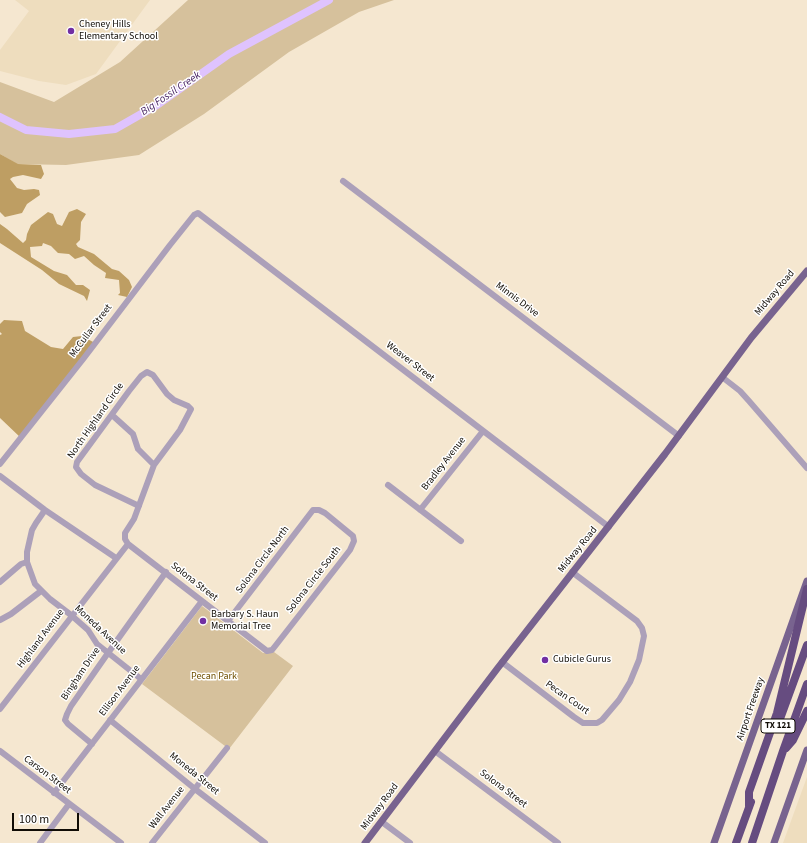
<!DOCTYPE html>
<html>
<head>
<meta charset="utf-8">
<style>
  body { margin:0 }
  #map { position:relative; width:807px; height:843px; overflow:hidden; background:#f5e7d0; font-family:"Source Sans 3",sans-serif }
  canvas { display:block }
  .scale { position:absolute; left:12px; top:813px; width:67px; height:18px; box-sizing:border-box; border:2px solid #100c05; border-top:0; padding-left:5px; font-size:12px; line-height:14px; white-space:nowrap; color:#100c05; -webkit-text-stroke:3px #fff; paint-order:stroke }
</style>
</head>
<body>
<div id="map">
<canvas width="807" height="843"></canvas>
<div class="scale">100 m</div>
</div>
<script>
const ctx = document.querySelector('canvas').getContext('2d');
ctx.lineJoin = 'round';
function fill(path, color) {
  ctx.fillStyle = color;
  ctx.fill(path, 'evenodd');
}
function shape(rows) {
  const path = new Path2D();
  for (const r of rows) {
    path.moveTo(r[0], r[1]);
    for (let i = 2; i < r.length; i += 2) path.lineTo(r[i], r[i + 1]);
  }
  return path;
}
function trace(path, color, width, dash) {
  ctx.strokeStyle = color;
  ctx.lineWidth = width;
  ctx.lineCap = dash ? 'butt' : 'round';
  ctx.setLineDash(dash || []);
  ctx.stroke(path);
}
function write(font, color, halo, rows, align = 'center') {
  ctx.font = font + ' "Source Sans 3",sans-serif';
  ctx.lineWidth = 3;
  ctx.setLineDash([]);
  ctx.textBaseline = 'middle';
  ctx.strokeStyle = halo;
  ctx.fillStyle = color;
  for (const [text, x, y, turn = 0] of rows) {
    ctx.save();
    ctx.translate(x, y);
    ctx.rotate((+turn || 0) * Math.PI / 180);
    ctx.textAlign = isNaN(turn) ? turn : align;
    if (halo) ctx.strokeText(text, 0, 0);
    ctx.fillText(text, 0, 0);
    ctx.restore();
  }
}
fill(shape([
  [15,0,150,0,96,74,66,85,39,81,0,71,0,50,29,11],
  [807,777,807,843,783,843]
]), '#eeddbe');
fill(shape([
  [188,0,394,0,359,12,289,52,204,114,139,155,66,165,17,164,0,154,0,82,54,102,120,62],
  [202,606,263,653,274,652,293,666,229,749,142,684]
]), '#d6c19c');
fill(shape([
  [0,154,18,164,41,165,44,174,41,179,23,175,13,177,10,179,17,188,24,190,34,189,39,190,40,195,27,204,22,213,5,217,0,212],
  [77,209,86,214,81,222,80,240,76,244,78,247,94,254,112,269,119,271,129,280,132,287,127,297,118,295,120,293,119,280,105,278,106,273,94,265,84,256,75,259,69,254,58,253,51,246,43,243,42,246,30,247,31,257,54,271,67,275,76,285,83,285,90,290,87,301,84,296,59,284,42,270,0,243,0,224,7,229,23,243,26,240,27,234,31,225,48,212,53,214,57,224,62,226,69,212],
  [4,320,22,321,25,331,51,347,63,349,73,337,82,336,95,343,21,438,0,418,0,335,2,334,0,332,0,324]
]), '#be9e63');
trace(shape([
  [0,117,26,130,69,134,115,129,157,105,229,54,329,0]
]), '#dfc3fe', 8);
trace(shape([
  [343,181,679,436],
  [722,377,740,391,749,401,807,468],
  [112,415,133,434,138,449,154,465],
  [0,464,84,358,170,245,194,215,198,213,609,527],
  [0,476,45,510,116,558],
  [388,485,461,541],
  [139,506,95,485,81,474,76,467,77,462,129,391,141,376,147,372,153,375,167,394,174,400,188,406,191,409,180,430,154,465,134,519,125,533,125,539,128,544,224,618,267,651,272,650,276,645,350,550,354,541,353,536,325,513,319,510,313,510,228,621],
  [45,510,36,523,32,530,27,552,27,562,35,584,50,599,71,615,88,630,97,644,141,679],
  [420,510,483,431],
  [0,582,21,564,27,562],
  [0,620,11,614,41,591],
  [502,662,574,717,583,723,597,723,602,720,619,700,630,682,639,660,644,636,642,628,637,621,572,572],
  [0,709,128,544],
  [110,720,195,789,265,843],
  [92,744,68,724,65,720,67,714,71,706,108,653,166,572],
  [0,751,121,843],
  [435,751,558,843],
  [54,793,202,601],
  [382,822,410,843],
  [40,843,69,804],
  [152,843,227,748]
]), '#aca0b9', 6);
trace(shape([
  [365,843,497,669,665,454,751,338,807,271],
  [714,843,807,581],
  [774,843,807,750]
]), '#78638f', 7);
trace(shape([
  [780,719,807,645],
  [786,748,793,740,807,711],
  [749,806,749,792,777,713,807,589],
  [736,843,751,802],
  [752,843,783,751,807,684]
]), '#664c80', 8);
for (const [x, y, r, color] of [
  [71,31,4,"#712fa3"],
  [203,621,4,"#712fa3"],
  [545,660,4,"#712fa3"]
]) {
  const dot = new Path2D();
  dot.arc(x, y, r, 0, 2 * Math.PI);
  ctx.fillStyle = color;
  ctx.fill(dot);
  trace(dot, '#fff', 1.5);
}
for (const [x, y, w] of [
  [778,726,34]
]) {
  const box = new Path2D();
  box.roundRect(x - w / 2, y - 7, w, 14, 3);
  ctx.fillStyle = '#fff';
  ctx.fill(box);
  trace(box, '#100c05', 1);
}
write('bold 9px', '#100c05', null, [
  ["TX 121",778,726]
]);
write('10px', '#100c05', '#fff', [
  ["Cheney Hills",79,25],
  ["Elementary School",79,37],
  ["Barbary S. Haun",211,615],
  ["Memorial Tree",211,627],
  ["Cubicle Gurus",553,660]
], 'left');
write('10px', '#100c05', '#fff', [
  ["Midway Road",775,293,-50],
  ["Minnis Drive",517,300,37],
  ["McCullar Street",91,331,-53],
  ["Weaver Street",410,362,38],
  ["North Highland Circle",96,421,-55],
  ["Bradley Avenue",444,464,-52],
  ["Midway Road",578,550,-51],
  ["Solona Circle North",263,560,-53],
  ["Solona Circle South",314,580,-52],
  ["Solona Street",194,582,38],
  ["Moneda Avenue",100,630,43],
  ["Highland Avenue",41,639,-53],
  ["Bingham Drive",81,674,-56],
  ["Ellison Avenue",120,691,-53],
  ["Pecan Court",567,698,35],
  ["Airport Freeway",751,709,-71],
  ["Moneda Street",194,774,39],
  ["Carson Street",47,775,37],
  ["Solona Street",503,789,37],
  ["Midway Road",380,807,-53],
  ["Wall Avenue",167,808,-52]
]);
write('10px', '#6f4f01', '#fff', [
  ["Pecan Park",214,677]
]);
write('italic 11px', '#401a5e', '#fff', [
  ["Big Fossil Creek",171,94,-34]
]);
</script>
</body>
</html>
